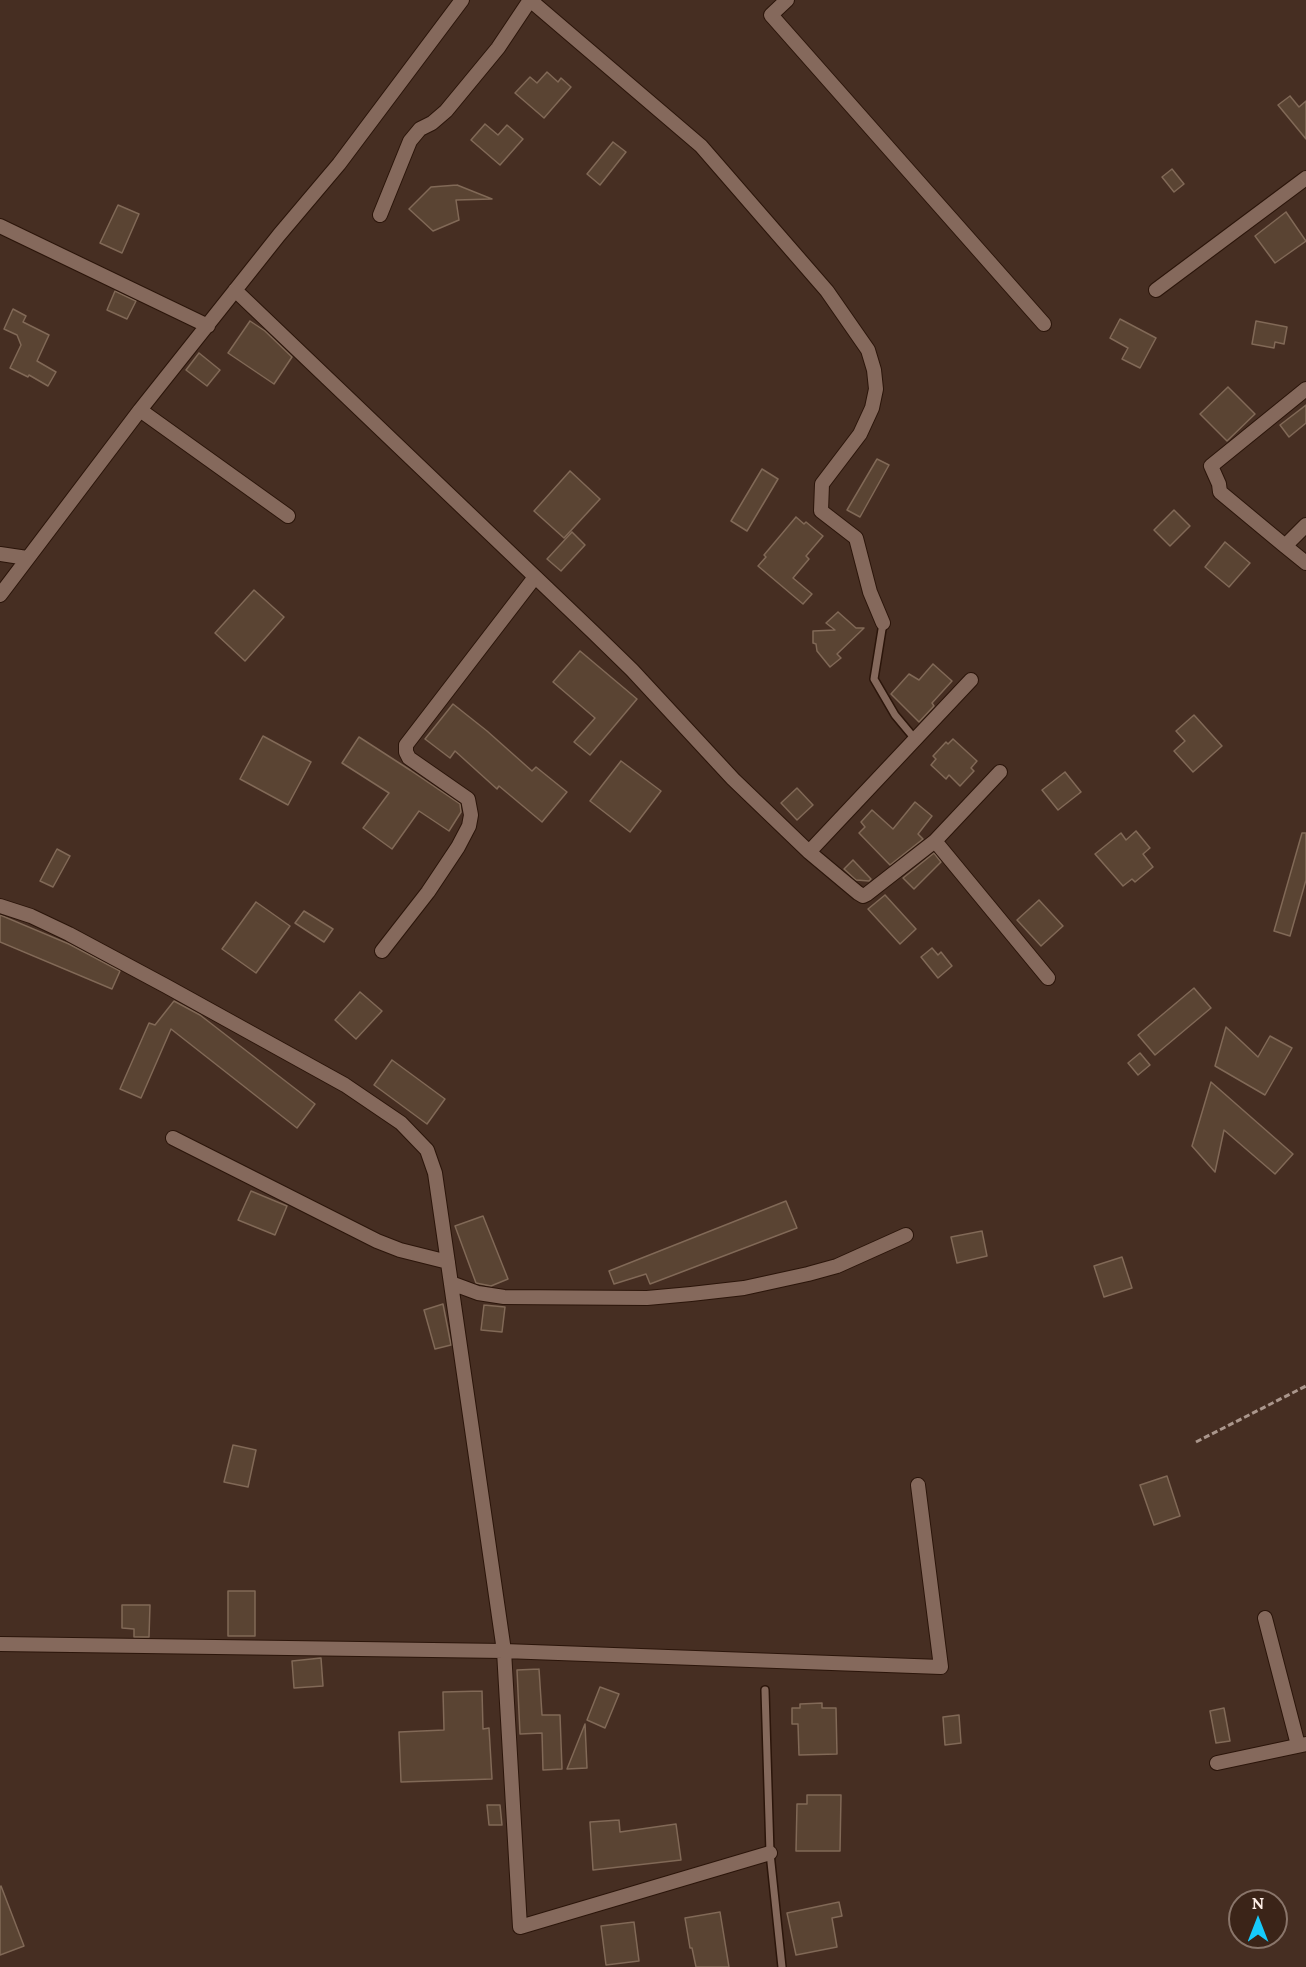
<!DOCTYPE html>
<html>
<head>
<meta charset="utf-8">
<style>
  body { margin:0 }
  #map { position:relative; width:1306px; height:1967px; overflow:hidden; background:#462e22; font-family:Lora,serif }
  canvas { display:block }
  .north { position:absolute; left:1228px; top:1889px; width:60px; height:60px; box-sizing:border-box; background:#3b2418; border:2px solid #89756a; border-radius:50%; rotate:0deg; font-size:16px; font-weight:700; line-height:24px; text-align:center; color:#feeee6 }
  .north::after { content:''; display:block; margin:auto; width:21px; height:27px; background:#16cafb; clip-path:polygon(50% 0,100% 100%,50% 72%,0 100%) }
</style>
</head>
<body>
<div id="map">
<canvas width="1306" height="1967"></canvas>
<div class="north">N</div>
</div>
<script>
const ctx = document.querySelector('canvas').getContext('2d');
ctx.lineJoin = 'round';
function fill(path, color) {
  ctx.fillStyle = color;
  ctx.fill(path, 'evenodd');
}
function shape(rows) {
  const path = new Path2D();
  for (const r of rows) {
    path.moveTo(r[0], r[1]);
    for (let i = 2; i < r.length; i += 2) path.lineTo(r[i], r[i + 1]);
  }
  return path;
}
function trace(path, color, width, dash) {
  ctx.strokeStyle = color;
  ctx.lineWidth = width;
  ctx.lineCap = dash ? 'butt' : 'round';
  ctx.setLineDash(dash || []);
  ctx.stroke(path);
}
const building = shape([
  [547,72,558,82,561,78,571,87,544,118,515,93,530,77,537,83,547,72],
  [1290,96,1299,107,1306,101,1306,139,1278,105,1290,96],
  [485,124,498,135,507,125,523,139,500,165,471,140,485,124],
  [613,142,626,152,600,185,587,174,613,142],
  [1172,169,1184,184,1174,192,1162,177,1172,169],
  [457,185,492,199,456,200,459,220,433,231,409,209,431,187,457,185],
  [118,205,139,214,122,253,100,243,118,205],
  [1286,212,1306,241,1275,263,1255,236,1286,212],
  [115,291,136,301,127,319,107,310,115,291],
  [13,309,26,316,23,322,49,335,37,361,56,372,48,386,29,375,28,377,10,368,21,345,17,335,4,329,13,309],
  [1120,319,1156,338,1140,368,1122,359,1128,348,1110,338,1120,319],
  [250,321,265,331,292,357,274,384,228,353,250,321],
  [1256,321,1287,327,1284,344,1275,342,1274,348,1252,344,1256,321],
  [199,353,220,370,207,386,186,370,199,353],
  [1228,387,1255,414,1227,441,1200,414,1228,387],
  [1306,405,1306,423,1289,437,1280,425,1306,405],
  [877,459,889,465,860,517,847,510,877,459],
  [762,469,778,479,747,531,731,521,762,469],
  [570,471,600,499,564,538,534,511,570,471],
  [1174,510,1190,526,1170,546,1154,530,1174,510],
  [796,517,804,524,806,522,823,536,806,556,809,559,793,578,812,594,803,604,758,566,766,557,764,555,796,517],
  [572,532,585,545,561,571,547,559,572,532],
  [1225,542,1250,563,1229,587,1205,567,1225,542],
  [254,590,284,617,245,661,215,633,254,590],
  [838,612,856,628,864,628,837,654,841,658,830,667,817,651,816,644,813,643,813,631,835,630,826,623,838,612],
  [580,651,637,699,590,755,574,742,595,718,553,682,580,651],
  [933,664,952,681,932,703,934,706,919,722,891,694,909,674,919,680,933,664],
  [453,704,487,731,532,771,536,767,567,792,542,822,499,786,497,789,455,751,450,758,425,739,453,704],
  [1194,715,1222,746,1193,772,1174,751,1185,741,1176,731,1194,715],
  [263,736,311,762,288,805,240,779,263,736],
  [359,737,410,770,460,804,461,812,449,831,419,811,392,849,363,828,389,793,342,763,359,737],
  [953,739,977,761,971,768,974,771,960,786,949,775,946,779,931,765,936,759,933,756,946,742,948,744,953,739],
  [621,761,661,791,630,832,590,801,621,761],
  [1065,772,1081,792,1058,810,1042,790,1065,772],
  [797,788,813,805,797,820,781,803,797,788],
  [915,802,932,816,918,834,923,839,890,865,859,833,865,827,861,822,872,810,893,829,915,802],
  [1136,831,1150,848,1143,854,1153,867,1135,882,1132,879,1123,886,1095,854,1121,833,1126,840,1136,831],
  [1302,833,1306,833,1306,880,1290,936,1274,931,1302,833],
  [57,849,70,856,53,887,40,881,57,849],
  [934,853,941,862,914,889,903,878,934,853],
  [853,860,871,879,869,881,856,880,844,869,853,860],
  [885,895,916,929,900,944,868,909,885,895],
  [1039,900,1063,926,1041,946,1017,920,1039,900],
  [256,902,290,926,256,973,222,949,256,902],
  [304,911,333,929,324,942,295,923,304,911],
  [0,915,69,944,120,971,112,989,0,942,0,915],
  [932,948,938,955,941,952,952,966,938,978,921,957,932,948],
  [1194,988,1211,1008,1155,1055,1138,1035,1194,988],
  [360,992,382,1011,356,1039,335,1020,360,992],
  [174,1001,200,1015,315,1104,297,1128,171,1029,141,1098,120,1089,149,1023,155,1025,174,1001],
  [1226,1027,1258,1057,1270,1036,1292,1048,1265,1095,1215,1066,1226,1027],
  [1140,1053,1150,1065,1138,1075,1128,1063,1140,1053],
  [392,1060,445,1099,427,1124,374,1085,392,1060],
  [1211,1082,1293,1154,1275,1174,1224,1130,1215,1172,1192,1146,1211,1082],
  [251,1191,287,1206,275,1235,238,1220,251,1191],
  [786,1201,797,1228,650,1284,646,1274,614,1284,609,1271,786,1201],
  [483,1216,508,1279,491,1286,476,1283,455,1226,483,1216],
  [982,1231,987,1256,957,1263,951,1237,982,1231],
  [1122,1257,1132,1288,1104,1297,1094,1266,1122,1257],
  [443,1304,451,1345,435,1349,424,1310,443,1304],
  [484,1305,505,1307,502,1332,481,1330,484,1305],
  [233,1445,256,1450,248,1487,224,1482,233,1445],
  [1167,1476,1180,1516,1154,1525,1140,1485,1167,1476],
  [228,1591,255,1591,255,1636,228,1636,228,1591],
  [122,1605,150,1605,149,1637,134,1637,134,1629,122,1628,122,1605],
  [321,1658,323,1686,294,1688,292,1661,321,1658],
  [539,1669,542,1715,560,1715,562,1769,543,1770,542,1733,520,1734,517,1670,539,1669],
  [600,1687,619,1694,605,1728,587,1720,600,1687],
  [482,1691,483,1729,489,1728,492,1779,401,1782,399,1732,444,1730,443,1692,482,1691],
  [822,1703,822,1708,836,1708,837,1754,799,1755,798,1724,792,1724,792,1708,800,1708,800,1704,822,1703],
  [1224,1708,1230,1741,1216,1743,1210,1711,1224,1708],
  [959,1715,961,1743,945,1745,943,1717,959,1715],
  [585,1724,587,1768,567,1769,585,1724],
  [807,1795,841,1795,840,1851,796,1851,797,1804,807,1804,807,1795],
  [487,1805,500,1805,502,1825,489,1825,487,1805],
  [619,1820,620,1832,676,1824,681,1860,593,1870,590,1822,619,1820],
  [1,1886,24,1946,0,1955,0,1887,1,1886],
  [839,1902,842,1916,832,1918,837,1947,796,1955,787,1913,839,1902],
  [720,1912,729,1967,696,1967,692,1948,690,1948,685,1918,720,1912],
  [634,1922,639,1961,606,1965,601,1926,634,1922]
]);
fill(building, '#5a4433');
trace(building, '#816957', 1.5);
const service = shape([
  [883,623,874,679,895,715,915,739],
  [765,1690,770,1853,782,1967]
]);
const minor = shape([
  [530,0,701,146,827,291,868,350,874,370,876,389,872,408,860,434,822,484,821,511,856,538,870,592,883,623],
  [787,0,771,15,1044,324],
  [380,215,410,141,420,129,432,123,446,111,498,48,530,0],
  [0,226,208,326],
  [235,290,594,633,632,670,733,779,809,852,858,893,863,896,867,894,935,841,1000,772],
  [1156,290,1306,178],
  [140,410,288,516],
  [1306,525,1285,546,1306,563],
  [1285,546,1220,492,1219,484,1211,466,1306,389],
  [0,554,27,558],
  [0,595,140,410,279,235,339,164,462,0],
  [935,841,1048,978],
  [809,852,971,680],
  [0,906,31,916,69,934,166,986,345,1085,401,1123,427,1150,435,1173,504,1651,520,1927,770,1853],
  [382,951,428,892,458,847,469,826,471,815,468,799,409,758,406,752,406,745,535,577],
  [173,1138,377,1241,400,1250,448,1262],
  [451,1283,478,1293,504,1297,647,1298,691,1294,744,1288,808,1274,837,1266,906,1235],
  [1265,1618,1298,1745],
  [0,1644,504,1651,941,1667,918,1485],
  [1217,1763,1306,1744]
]);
trace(service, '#2b150a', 10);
trace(minor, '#2b150a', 16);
trace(shape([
  [1196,1442,1306,1386]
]), '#aa968c', 3, [6, 3]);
trace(service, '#85695c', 7);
trace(minor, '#85695c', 14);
</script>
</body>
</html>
